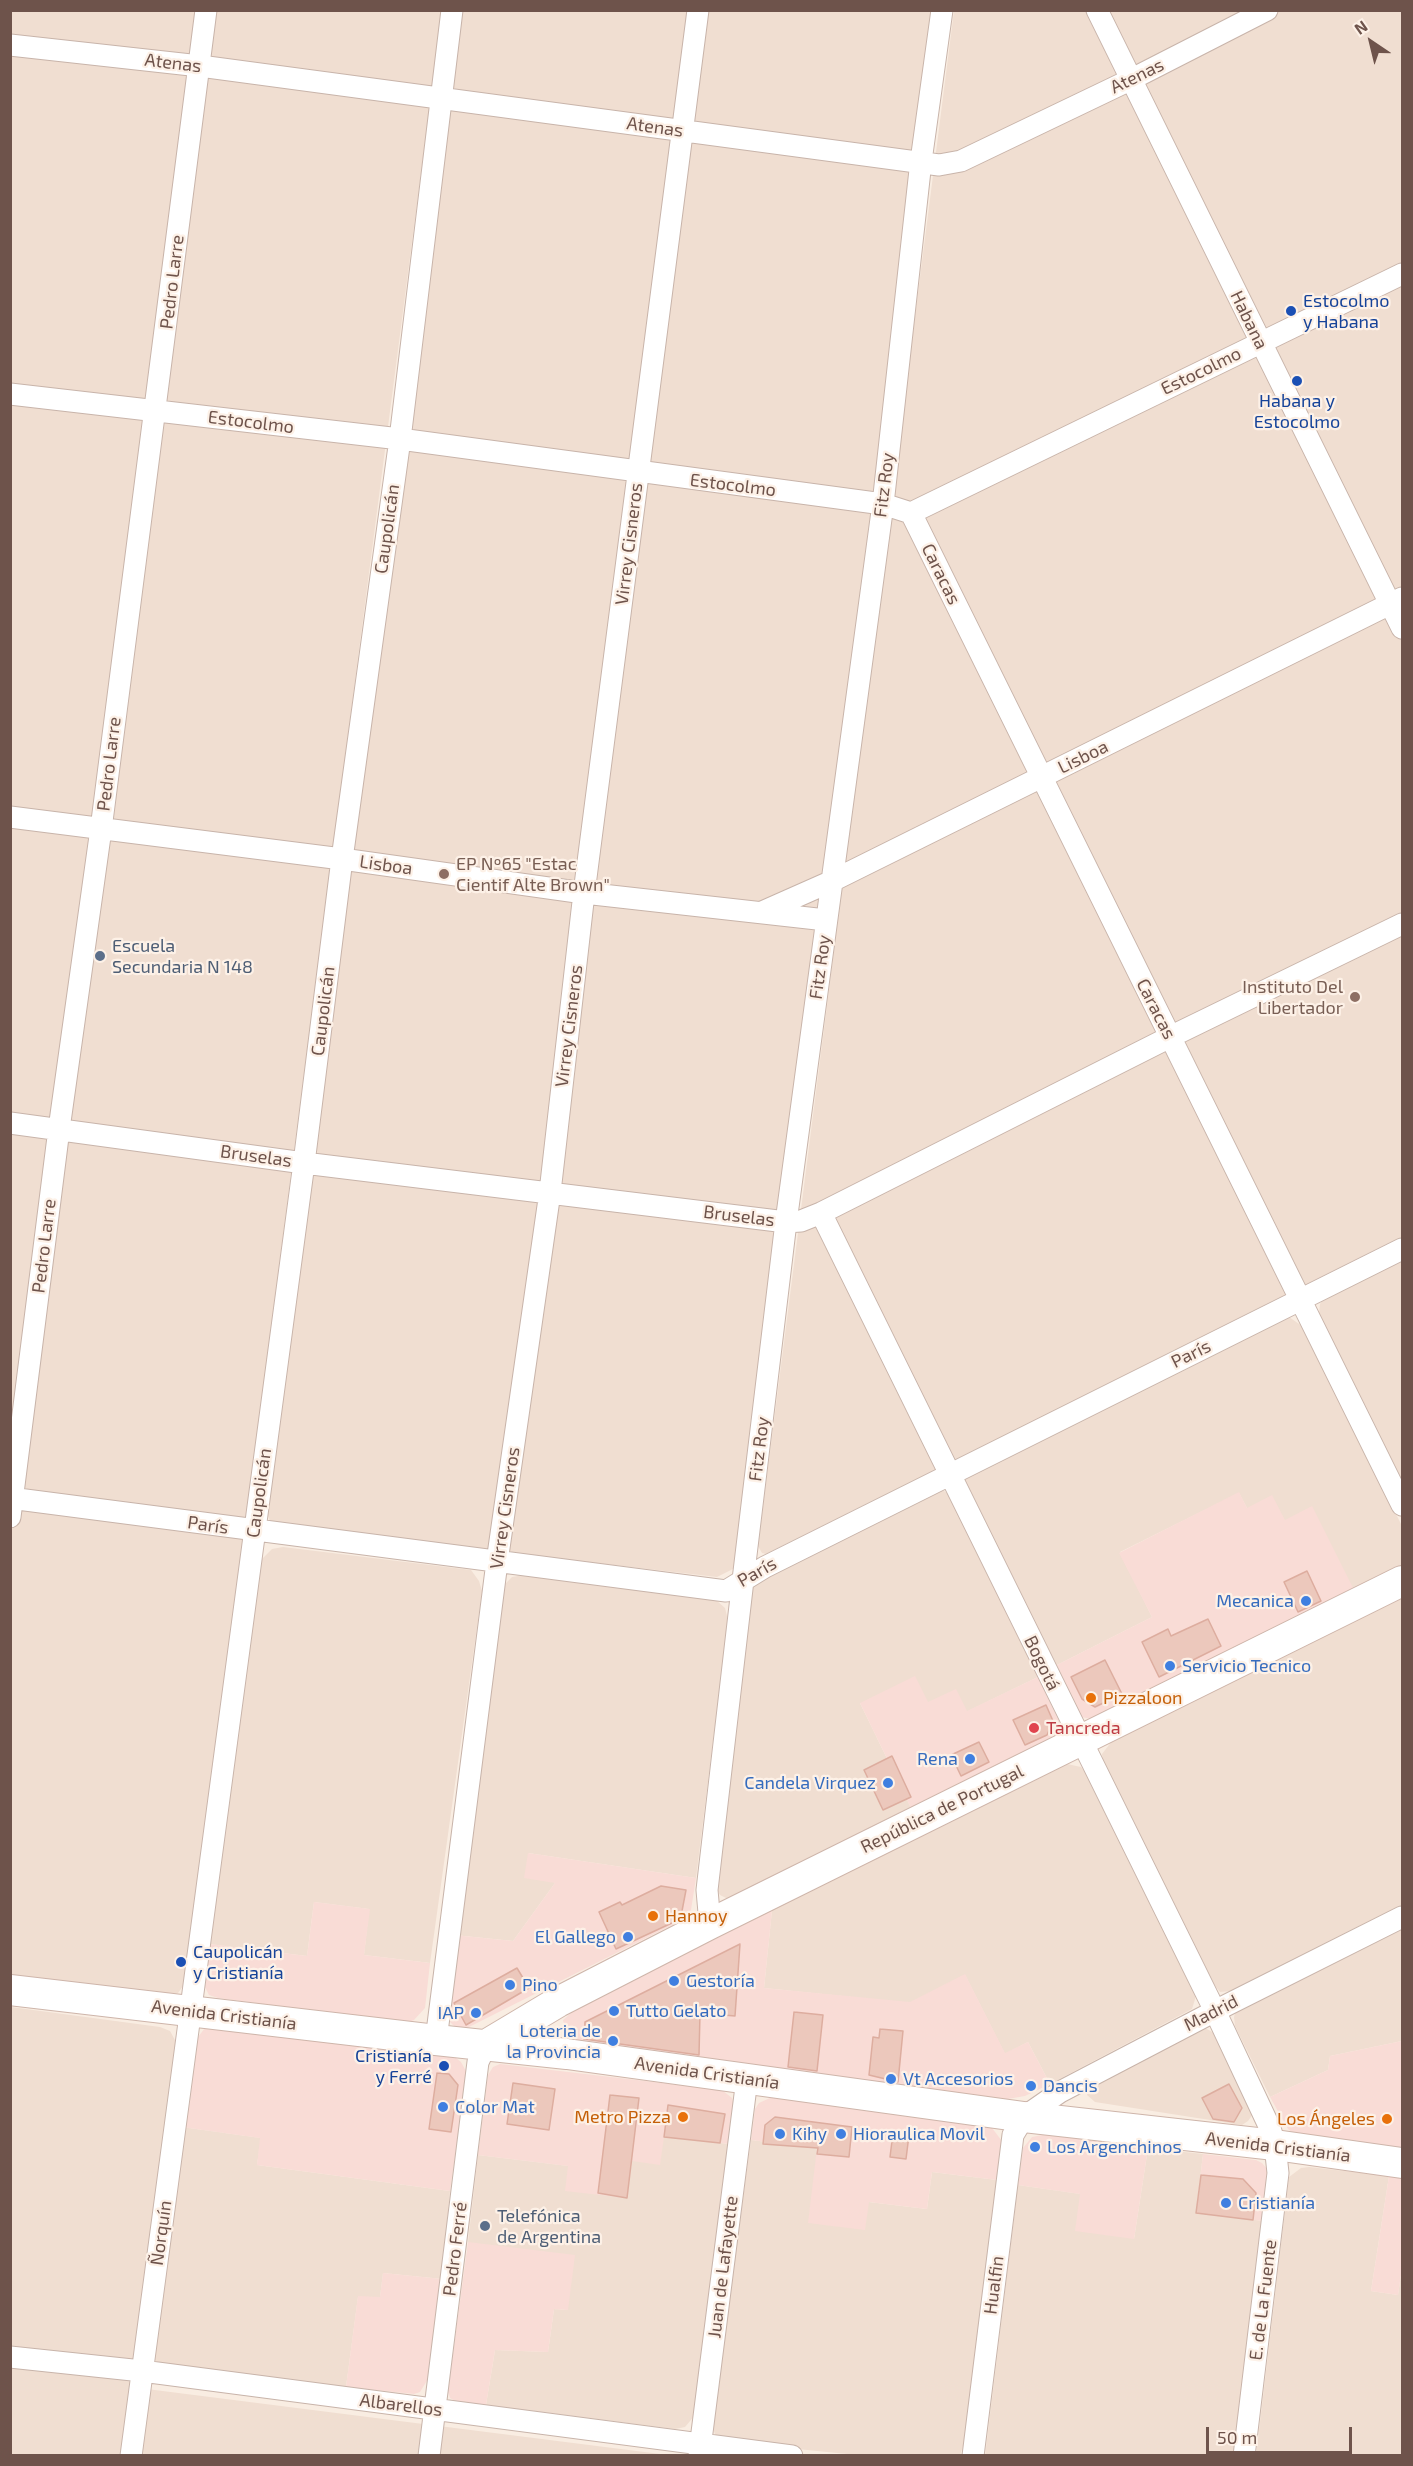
<!DOCTYPE html>
<html>
<head>
<meta charset="utf-8">
<style>
  body { margin:0 }
  #map { position:relative; width:1413px; height:2466px; overflow:hidden; background:#f9ede2; font-family:"Exo 2",sans-serif }
  canvas { display:block }
  .frame { position:absolute; inset:0; border:12px solid #6e534b; pointer-events:none }
  .north { position:absolute; left:1341px; top:12px; width:60px; height:60px; -webkit-text-stroke:4px #fdf1e7; paint-order:stroke; rotate:325deg; font-size:16px; font-weight:700; line-height:24px; text-align:center; color:#6e534b }
  .north::after { content:''; display:block; margin:auto; width:21px; height:27px; background:#6e534b; clip-path:polygon(50% 0,100% 100%,50% 72%,0 100%) }
  .scale { position:absolute; left:1206px; top:2427px; width:146px; height:27px; box-sizing:border-box; border:3px solid #6e534b; border-top:0; padding-left:8px; font-size:18px; line-height:21px; white-space:nowrap; color:#6e534b; -webkit-text-stroke:4px #fdf1e7; paint-order:stroke }
</style>
</head>
<body>
<div id="map">
<canvas width="1413" height="2466"></canvas>
<div class="frame"></div>
<div class="north">N</div>
<div class="scale">50 m</div>
</div>
<script>
const ctx = document.querySelector('canvas').getContext('2d');
ctx.lineJoin = 'round';
function fill(path, color) {
  ctx.fillStyle = color;
  ctx.fill(path, 'evenodd');
}
function shape(rows) {
  const path = new Path2D();
  for (const r of rows) {
    path.moveTo(r[0], r[1]);
    for (let i = 2; i < r.length; i += 2) path.lineTo(r[i], r[i + 1]);
  }
  return path;
}
function trace(path, color, width, dash) {
  ctx.strokeStyle = color;
  ctx.lineWidth = width;
  ctx.lineCap = dash ? 'butt' : 'round';
  ctx.setLineDash(dash || []);
  ctx.stroke(path);
}
function write(font, color, halo, rows, align = 'center') {
  ctx.font = font + ' "Exo 2",sans-serif';
  ctx.lineWidth = 4.5;
  ctx.setLineDash([]);
  ctx.textBaseline = 'middle';
  ctx.strokeStyle = halo;
  ctx.fillStyle = color;
  for (const [text, x, y, turn = 0] of rows) {
    ctx.save();
    ctx.translate(x, y);
    ctx.rotate((+turn || 0) * Math.PI / 180);
    ctx.textAlign = isNaN(turn) ? turn : align;
    if (halo) ctx.strokeText(text, 0, 0);
    ctx.fillText(text, 0, 0);
    ctx.restore();
  }
}
fill(shape([
  [11,11,442,11,186,1982,178,1993,169,1996,11,1977],
  [456,11,935,11,736,1560,733,1569,717,1577,278,1526,270,1521,266,1511],
  [954,11,1402,11,1402,1238,766,1554,762,1553,758,1546],
  [1402,1255,1402,1481,1319,1313,1320,1304,1325,1296],
  [1289,1317,1302,1326,1402,1526,1402,1567,1354,1590,1285,1520,1247,1508,1239,1493,1120,1552,1152,1617,1053,1667,964,1480,969,1474],
  [941,1489,950,1495,1038,1677,966,1712,928,1703,860,1703,911,1808,733,1898,726,1898,720,1895,716,1888,749,1591,754,1582],
  [283,1547,471,1570,479,1581,482,1591,430,1963,364,1955,369,1909,314,1902,307,1956,209,1944,260,1561,272,1549],
  [524,1575,716,1600,725,1608,728,1620,696,1878,528,1853,555,1883,513,1941,454,1935,502,1587,512,1577],
  [1402,1598,1402,1906,1231,1991,1220,1992,1212,1982,1103,1762,1102,1754,1112,1741],
  [1067,1764,1081,1767,1086,1773,1196,1996,1192,2009,1050,2084,1028,2042,1005,2054,965,1975,910,2003,764,1988,772,1910],
  [1402,1926,1402,2041,1330,2056,1328,2070,1270,2097,1235,2026,1234,2017,1236,2010],
  [11,2007,160,2027,170,2031,176,2042,131,2387,668,2455,11,2456],
  [1205,2028,1218,2035,1253,2114,1248,2121,1242,2125,1095,2102,1087,2095,1087,2087,1196,2029],
  [182,2127,261,2138,257,2165,450,2191,442,2279,383,2273,380,2297,358,2297,346,2387,166,2365,154,2360],
  [664,2137,730,2144,696,2414,685,2427,675,2429,486,2405,495,2350,548,2352,554,2309,568,2310,468,2242,478,2155,569,2166,627,2198,632,2161],
  [751,2140,818,2148,869,2202,927,2209,932,2172,997,2180,964,2443,960,2455,857,2455,728,2442,720,2440,715,2434,712,2426],
  [1148,2148,1203,2154,1196,2213,1264,2221,1236,2455,985,2456,1018,2185,1081,2194,1134,2239],
  [1309,2167,1389,2176,1371,2291,1398,2295,1402,2268,1402,2455,1256,2456,1289,2177,1301,2168]
]), '#f0ded1');
fill(shape([
  [1239,1492,1247,1508,1272,1495,1285,1520,1312,1506,1354,1590,1097,1720,1081,1717,1053,1667,1152,1617,1119,1553],
  [915,1676,928,1702,956,1689,967,1711,1038,1677,1061,1725,1061,1731,1057,1737,911,1808,860,1703],
  [528,1853,696,1878,691,1910,686,1918,467,2028,455,2027,449,2021,446,2012,454,1935,513,1941,555,1883,524,1878],
  [314,1902,370,1909,364,1955,430,1963,425,2008,414,2020,407,2023,218,1998,209,1995,205,1987,205,1978,209,1944,307,1956],
  [772,1910,764,1988,910,2002,965,1974,1005,2053,1028,2042,1050,2084,1025,2096,1002,2100,576,2040,566,2033,563,2020,580,2005],
  [214,2026,456,2058,461,2062,467,2073,450,2191,257,2165,260,2138,182,2127,194,2042,205,2028],
  [1402,2041,1402,2149,1296,2136,1288,2129,1270,2097,1328,2070,1330,2056],
  [500,2064,722,2090,732,2098,734,2105,730,2144,664,2137,660,2165,632,2161,627,2198,565,2191,568,2166,478,2155,488,2075,493,2067],
  [772,2097,992,2128,1002,2141,997,2180,932,2172,927,2209,869,2202,865,2230,808,2223,817,2148,751,2140,755,2109,759,2103],
  [1047,2134,1148,2148,1134,2239,1075,2231,1080,2194,1018,2185,1023,2148,1032,2137],
  [1203,2154,1256,2160,1262,2163,1268,2170,1264,2221,1196,2213],
  [1389,2176,1402,2178,1402,2268,1398,2295,1371,2291],
  [468,2242,575,2255,568,2310,554,2309,548,2352,495,2350,486,2405,457,2402,450,2398,448,2391],
  [383,2273,442,2279,428,2379,420,2392,414,2394,346,2387,358,2296,380,2297]
]), '#f9dcd6');
const building = shape([
  [1307,1571,1321,1601,1298,1612,1284,1582,1307,1571],
  [1208,1619,1221,1646,1159,1677,1142,1642,1168,1629,1171,1636,1208,1619],
  [1105,1660,1122,1694,1095,1707,1082,1699,1071,1677,1105,1660],
  [1046,1705,1053,1721,1047,1735,1025,1745,1013,1720,1046,1705],
  [979,1742,989,1762,961,1776,951,1755,979,1742],
  [892,1756,911,1797,883,1810,864,1770,892,1756],
  [661,1886,686,1890,682,1911,674,1922,616,1949,599,1912,620,1902,622,1905,661,1886],
  [740,1944,735,2016,700,2013,699,2055,584,2039,585,2022,740,1944],
  [517,1968,529,1988,466,2025,454,2003,517,1968],
  [794,2012,823,2015,817,2071,788,2067,794,2012],
  [880,2029,903,2031,898,2082,869,2075,873,2037,879,2038,880,2029],
  [437,2073,449,2074,458,2085,451,2132,429,2129,437,2073],
  [513,2083,555,2089,549,2130,507,2124,513,2083],
  [1229,2084,1242,2108,1234,2122,1213,2119,1202,2098,1229,2084],
  [610,2095,639,2098,627,2198,598,2193,610,2095],
  [668,2105,725,2114,720,2143,664,2137,668,2105],
  [775,2117,852,2127,849,2157,817,2154,818,2148,763,2144,765,2125,775,2117],
  [893,2133,909,2135,906,2159,890,2157,893,2133],
  [1201,2175,1243,2179,1256,2193,1253,2220,1196,2213,1201,2175]
]);
fill(building, '#ecc8bc');
trace(building, '#ddad9f', 1.5);
const minor = shape([
  [1097,10,1402,628],
  [10,45,200,66,939,165,961,161,1132,79,1267,10],
  [10,394,400,439,883,504,911,513,1402,274],
  [911,513,1402,1505],
  [10,817,342,859,584,893,826,920],
  [762,912,832,881,1402,598],
  [10,1123,304,1163,786,1222,801,1221,821,1213,1170,1037,1402,924],
  [821,1213,1215,2011,1270,2128,1275,2145,1278,2173,1244,2456],
  [10,1498,726,1591,765,1567,1402,1249],
  [10,1517,59,1129,101,829,206,10],
  [710,1924,707,1890,743,1580,786,1222,883,504,921,161,942,10],
  [436,2040,497,1562,550,1192,584,893,698,10],
  [10,2357,142,2371,792,2456],
  [131,2456,304,1163,342,859,400,439,452,10],
  [429,2456,478,2062,486,2045],
  [699,2456,747,2079],
  [973,2456,1013,2135,1024,2117,1060,2092,1215,2011,1402,1917]
]);
const secondary = shape([
  [10,1990,436,2040,567,2054,1024,2117,1275,2145,1402,2163],
  [486,2045,558,2002,710,1924,1402,1581]
]);
trace(minor, '#c8b4aa', 23);
trace(secondary, '#ceb5aa', 32);
trace(minor, '#fff', 21);
trace(secondary, '#fff', 30);
for (const [x, y, r, color] of [
  [1291,311,6,"#1a4fb4"],
  [1297,381,6,"#1a4fb4"],
  [444,874,6,"#8d6e63"],
  [100,956,6,"#5c6f8a"],
  [1355,997,6,"#8d6e63"],
  [1306,1601,6,"#3f7fe0"],
  [1170,1666,6,"#3f7fe0"],
  [1091,1698,6,"#e8710a"],
  [1034,1728,6,"#e0444e"],
  [970,1759,6,"#3f7fe0"],
  [888,1783,6,"#3f7fe0"],
  [653,1916,6,"#e8710a"],
  [628,1937,6,"#3f7fe0"],
  [181,1962,6,"#1a4fb4"],
  [674,1981,6,"#3f7fe0"],
  [510,1985,6,"#3f7fe0"],
  [614,2011,6,"#3f7fe0"],
  [476,2013,6,"#3f7fe0"],
  [613,2041,6,"#3f7fe0"],
  [444,2066,6,"#1a4fb4"],
  [891,2079,6,"#3f7fe0"],
  [1031,2086,6,"#3f7fe0"],
  [443,2107,6,"#3f7fe0"],
  [683,2117,6,"#e8710a"],
  [1387,2119,6,"#e8710a"],
  [780,2134,6,"#3f7fe0"],
  [841,2134,6,"#3f7fe0"],
  [1035,2147,6,"#3f7fe0"],
  [1226,2203,6,"#3f7fe0"],
  [485,2226,6,"#5c6f8a"]
]) {
  const dot = new Path2D();
  dot.arc(x, y, r, 0, 2 * Math.PI);
  ctx.fillStyle = color;
  ctx.fill(dot);
  trace(dot, '#fdf1e7', 2);
}
write('18px', '#6e534b', '#fdf1e7', [
  ["Atenas",173,63,7],
  ["Atenas",1137,76,-26],
  ["Atenas",655,127,8],
  ["Pedro Larre",172,282,-83],
  ["Habana",1249,320,64],
  ["Estocolmo",1201,371,-26],
  ["Estocolmo",251,422,7],
  ["Estocolmo",733,485,7],
  ["Fitz Roy",884,485,-83],
  ["Caupolicán",387,529,-82],
  ["Virrey Cisneros",629,544,-83],
  ["Caracas",941,574,64],
  ["Lisboa",1083,757,-26],
  ["Pedro Larre",109,764,-83],
  ["Lisboa",386,865,8],
  ["Fitz Roy",820,967,-82],
  ["Caracas",1156,1009,63],
  ["Caupolicán",323,1011,-83],
  ["Virrey Cisneros",569,1026,-83],
  ["Bruselas",256,1156,8],
  ["Bruselas",739,1216,7],
  ["Pedro Larre",44,1246,-83],
  ["París",1191,1354,-26],
  ["Fitz Roy",759,1449,-83],
  ["Caupolicán",259,1493,-82],
  ["Virrey Cisneros",505,1508,-82],
  ["París",208,1525,8],
  ["París",757,1572,-30],
  ["Bogotá",1042,1663,64],
  ["República de Portugal",942,1809,-26],
  ["Madrid",1211,2013,-27],
  ["Avenida Cristianía",224,2015,7],
  ["Avenida Cristianía",707,2073,8],
  ["Avenida Cristianía",1278,2147,7],
  ["Ñorquín",161,2233,-82],
  ["Pedro Ferré",455,2249,-83],
  ["Juan de Lafayette",723,2267,-83],
  ["Hualfin",994,2285,-83],
  ["E. de La Fuente",1263,2300,-83],
  ["Albarellos",401,2405,7]
]);
write('18px', '#164399', '#fdf1e7', [
  ["Estocolmo",1303,301],
  ["y Habana",1303,322],
  ["Habana y",1297,401,"center"],
  ["Estocolmo",1297,422,"center"],
  ["Caupolicán",193,1952],
  ["y Cristianía",193,1973],
  ["Cristianía",432,2056,"right"],
  ["y Ferré",432,2077,"right"]
], 'left');
write('18px', '#785e54', '#fdf1e7', [
  ["EP Nº65 \"Estac",456,864],
  ["Cientif Alte Brown\"",456,885],
  ["Instituto Del",1343,987,"right"],
  ["Libertador",1343,1008,"right"]
], 'left');
write('18px', '#4e5e75', '#fdf1e7', [
  ["Escuela",112,946],
  ["Secundaria N 148",112,967],
  ["Telefónica",497,2216],
  ["de Argentina",497,2237]
], 'left');
write('18px', '#366cbe', '#fdf1e7', [
  ["Mecanica",1294,1601,"right"],
  ["Servicio Tecnico",1182,1666],
  ["Rena",958,1759,"right"],
  ["Candela Virquez",876,1783,"right"],
  ["El Gallego",616,1937,"right"],
  ["Gestoría",686,1981],
  ["Pino",522,1985],
  ["Tutto Gelato",626,2011],
  ["IAP",464,2013,"right"],
  ["Loteria de",601,2031,"right"],
  ["la Provincia",601,2052,"right"],
  ["Vt Accesorios",903,2079],
  ["Dancis",1043,2086],
  ["Color Mat",455,2107],
  ["Kihy",792,2134],
  ["Hioraulica Movil",853,2134],
  ["Los Argenchinos",1047,2147],
  ["Cristianía",1238,2203]
], 'left');
write('18px', '#c56008', '#fdf1e7', [
  ["Pizzaloon",1103,1698],
  ["Hannoy",665,1916],
  ["Metro Pizza",671,2117,"right"],
  ["Los Ángeles",1375,2119,"right"]
], 'left');
write('18px', '#be3a42', '#fdf1e7', [
  ["Tancreda",1046,1728]
], 'left');
</script>
</body>
</html>
